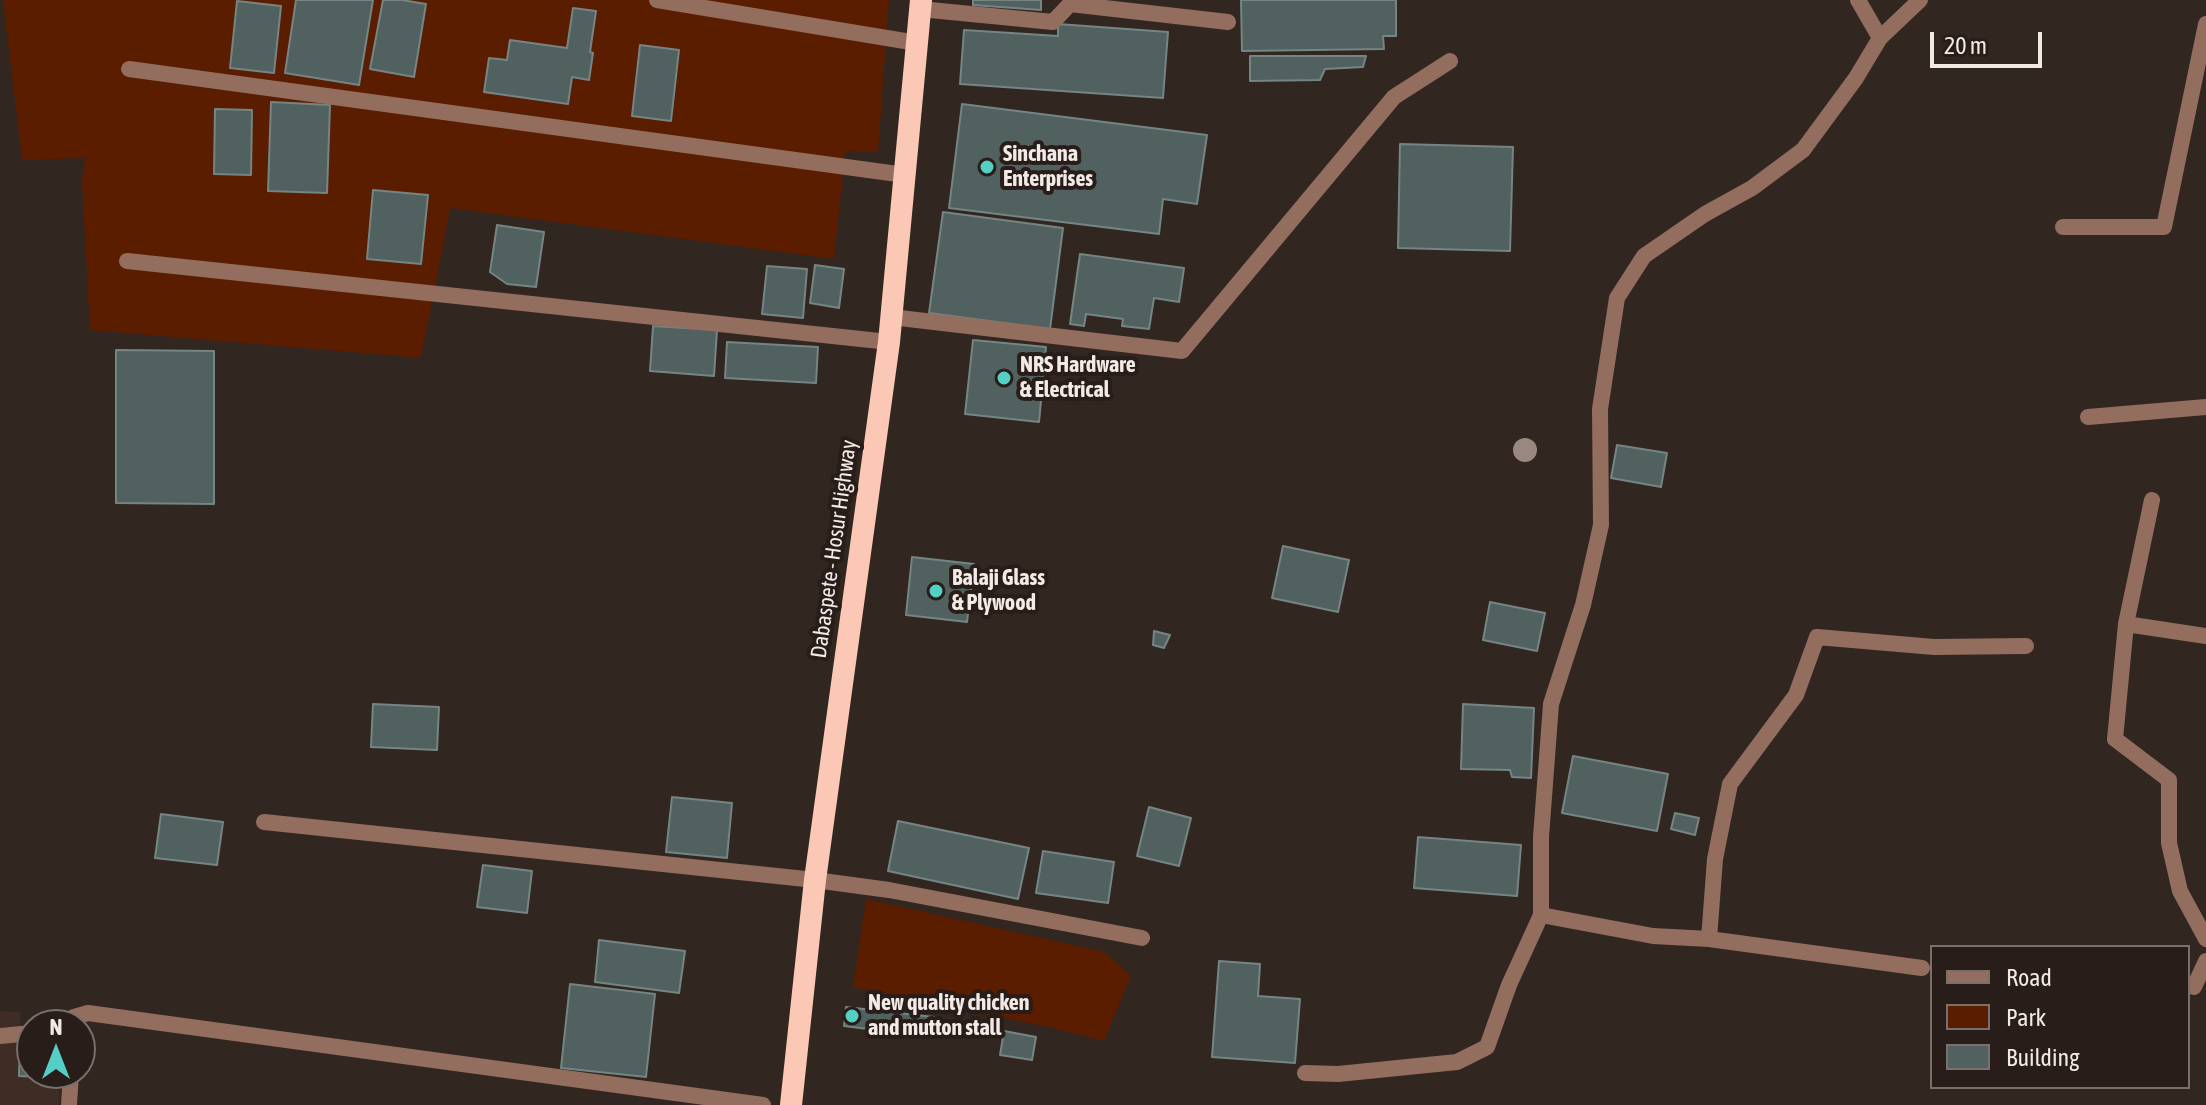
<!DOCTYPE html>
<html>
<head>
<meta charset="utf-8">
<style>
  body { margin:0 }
  #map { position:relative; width:2206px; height:1105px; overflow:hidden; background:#322621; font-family:"Asap Condensed",sans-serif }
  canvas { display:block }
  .legend { position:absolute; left:1930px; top:945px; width:260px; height:144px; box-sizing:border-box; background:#281d18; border:2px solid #796f6b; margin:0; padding:10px 14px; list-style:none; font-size:24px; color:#f2eae7 }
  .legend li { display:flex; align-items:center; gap:16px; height:40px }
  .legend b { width:40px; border:2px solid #796f6b }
  .north { position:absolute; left:16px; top:1009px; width:80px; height:80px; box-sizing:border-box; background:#281d18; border:2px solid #796f6b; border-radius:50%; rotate:0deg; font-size:22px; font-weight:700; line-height:32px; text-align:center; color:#f2eae7 }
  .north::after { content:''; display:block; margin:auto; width:28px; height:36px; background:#55cec5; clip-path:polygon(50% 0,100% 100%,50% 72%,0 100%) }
  .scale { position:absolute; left:1930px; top:32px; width:112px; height:36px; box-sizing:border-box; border:4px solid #f2eae7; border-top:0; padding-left:10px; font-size:24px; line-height:28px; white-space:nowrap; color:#f2eae7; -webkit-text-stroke:6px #281d18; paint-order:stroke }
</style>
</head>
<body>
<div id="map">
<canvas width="2206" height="1105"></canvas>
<ul class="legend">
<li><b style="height:10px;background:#936d5e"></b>Road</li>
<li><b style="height:22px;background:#5b1d00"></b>Park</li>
<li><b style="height:22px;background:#516160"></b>Building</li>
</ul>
<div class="north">N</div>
<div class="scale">20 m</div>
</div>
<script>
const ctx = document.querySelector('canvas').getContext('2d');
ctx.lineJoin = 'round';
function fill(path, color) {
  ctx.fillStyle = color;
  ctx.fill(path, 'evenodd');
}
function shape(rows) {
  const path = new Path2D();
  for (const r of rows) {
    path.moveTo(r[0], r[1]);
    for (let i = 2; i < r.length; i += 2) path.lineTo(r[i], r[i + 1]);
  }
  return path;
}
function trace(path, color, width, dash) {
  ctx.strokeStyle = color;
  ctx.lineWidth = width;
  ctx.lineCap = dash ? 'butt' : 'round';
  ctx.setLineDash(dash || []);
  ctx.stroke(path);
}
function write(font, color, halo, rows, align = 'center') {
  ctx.font = font + ' "Asap Condensed",sans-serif';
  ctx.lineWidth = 8;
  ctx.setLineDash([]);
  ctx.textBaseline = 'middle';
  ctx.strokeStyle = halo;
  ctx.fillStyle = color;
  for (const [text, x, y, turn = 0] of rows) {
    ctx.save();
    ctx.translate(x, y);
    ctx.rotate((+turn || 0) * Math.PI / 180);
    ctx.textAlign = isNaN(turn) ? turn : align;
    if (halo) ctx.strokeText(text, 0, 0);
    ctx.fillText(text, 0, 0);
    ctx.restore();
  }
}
fill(shape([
  [0,1011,20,1012,20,1043,32,1043,32,1073,60,1073,59,1105,0,1105]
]), '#3f2d25');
fill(shape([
  [3,0,889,0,878,152,845,151,834,259,450,208,421,358,90,330,82,181,85,158,22,160],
  [866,899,1105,952,1131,976,1104,1041,1048,1027,853,987]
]), '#5b1d00');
const building = shape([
  [296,0,373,0,359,85,285,73,296,0],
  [383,0,402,0,426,4,414,77,370,69,383,0],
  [973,0,1041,0,1041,10,973,5,973,0],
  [1241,0,1396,0,1396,36,1383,36,1384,49,1242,51,1241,0],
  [237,1,281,6,274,73,230,68,237,1],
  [573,8,596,11,590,52,593,53,589,80,572,77,568,104,484,92,489,58,507,60,510,40,567,48,573,8],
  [1058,24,1168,32,1163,98,960,84,964,30,1058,36,1058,24],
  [640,45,679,50,671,121,632,116,640,45],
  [1250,56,1366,56,1363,67,1325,69,1320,80,1250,81,1250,56],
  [271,102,330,105,327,193,268,191,271,102],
  [962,104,1207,135,1197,204,1163,199,1159,234,949,208,962,104],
  [215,109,252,110,251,175,214,174,215,109],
  [1400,144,1513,147,1510,251,1398,248,1400,144],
  [373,190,428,195,421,264,367,259,373,190],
  [943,212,1063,228,1050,329,929,313,943,212],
  [497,225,544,232,536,287,507,284,490,272,497,225],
  [1080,254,1184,268,1179,302,1154,298,1149,329,1122,326,1123,319,1086,314,1084,326,1070,324,1080,254],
  [815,265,844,269,839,308,810,303,815,265],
  [767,266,807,269,803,318,762,314,767,266],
  [653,326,717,330,714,376,650,371,653,326],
  [973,340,1046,347,1039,422,965,414,973,340],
  [727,342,818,347,816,383,725,378,727,342],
  [116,350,214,351,214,504,116,503,116,350],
  [1617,445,1667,453,1661,487,1611,478,1617,445],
  [1283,546,1349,560,1338,612,1272,598,1283,546],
  [912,557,974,564,967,622,906,615,912,557],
  [1490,602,1545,613,1537,651,1483,640,1490,602],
  [1154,631,1170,635,1164,648,1153,645,1154,631],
  [373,704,439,707,437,750,371,747,373,704],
  [1463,704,1534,708,1531,778,1512,777,1510,770,1461,769,1463,704],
  [1573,756,1668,774,1657,831,1562,813,1573,756],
  [672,797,732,803,727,858,666,852,672,797],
  [1149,807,1191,818,1179,866,1137,856,1149,807],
  [1675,813,1699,818,1695,835,1671,829,1675,813],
  [161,814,223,822,217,865,155,858,161,814],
  [898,821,1029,848,1018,899,888,871,898,821],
  [1418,837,1521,845,1517,896,1414,888,1418,837],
  [1043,851,1114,862,1108,903,1036,893,1043,851],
  [483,865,532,871,527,913,477,907,483,865],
  [599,940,685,951,679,993,595,982,599,940],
  [1219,961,1260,964,1258,996,1300,999,1295,1063,1212,1057,1219,961],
  [570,984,655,994,646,1077,561,1068,570,984],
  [846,1007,934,1017,931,1037,844,1026,846,1007],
  [1004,1031,1036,1037,1032,1060,1000,1055,1004,1031],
  [20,1043,32,1043,32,1073,60,1073,60,1078,19,1076,20,1043]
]);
fill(building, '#516160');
trace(building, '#748583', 2);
trace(shape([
  [891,317,1182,351,1394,97,1450,61],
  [0,1036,32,1033]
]), '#936d5e', 16);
trace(shape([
  [657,0,917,43],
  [1858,0,1880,38],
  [920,9,1053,22,1070,4,1228,22],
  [129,69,905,175],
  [2063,227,2164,227,2206,24],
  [127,261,889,342],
  [2088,417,2206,407],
  [2152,500,2126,624,2115,739,2169,780,2169,843,2180,891,2206,939],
  [2126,624,2206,636],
  [264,822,815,880,889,890,1142,938],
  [1541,915,1653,936,1709,939,1922,968],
  [1709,939,1715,859,1730,784,1796,695,1817,637,1934,647,2026,646],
  [2194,987,2206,961],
  [74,1025,74,1017,88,1013,763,1105],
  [1305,1073,1338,1074,1457,1062,1487,1047,1509,985,1541,915,1541,837,1551,704,1583,605,1601,525,1600,409,1617,298,1644,256,1705,214,1752,188,1803,150,1856,78,1880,38,1920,0],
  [69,1105,71,1073]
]), '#936d5e', 16);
trace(shape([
  [791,1105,815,880,889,342,921,0]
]), '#fac8b5', 22);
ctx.fillStyle = '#9a8780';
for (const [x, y] of [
  [1525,450]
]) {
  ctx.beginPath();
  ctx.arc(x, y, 12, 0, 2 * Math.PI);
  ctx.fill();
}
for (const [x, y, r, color] of [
  [987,167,8,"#55cec5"],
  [1004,378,8,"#55cec5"],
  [936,591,8,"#55cec5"],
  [852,1016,8,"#55cec5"]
]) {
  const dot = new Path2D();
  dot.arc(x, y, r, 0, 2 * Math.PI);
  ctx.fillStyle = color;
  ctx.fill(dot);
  trace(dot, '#281d18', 3);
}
write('bold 22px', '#f2eae7', '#281d18', [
  ["Sinchana",1003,154],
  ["Enterprises",1003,179],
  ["NRS Hardware",1020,365],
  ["& Electrical",1020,390],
  ["Balaji Glass",952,578],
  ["& Plywood",952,603],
  ["New quality chicken",868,1003],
  ["and mutton stall",868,1028]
], 'left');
write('22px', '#f2eae7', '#281d18', [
  ["Dabaspete - Hosur Highway",834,549,-82]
]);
</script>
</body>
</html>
